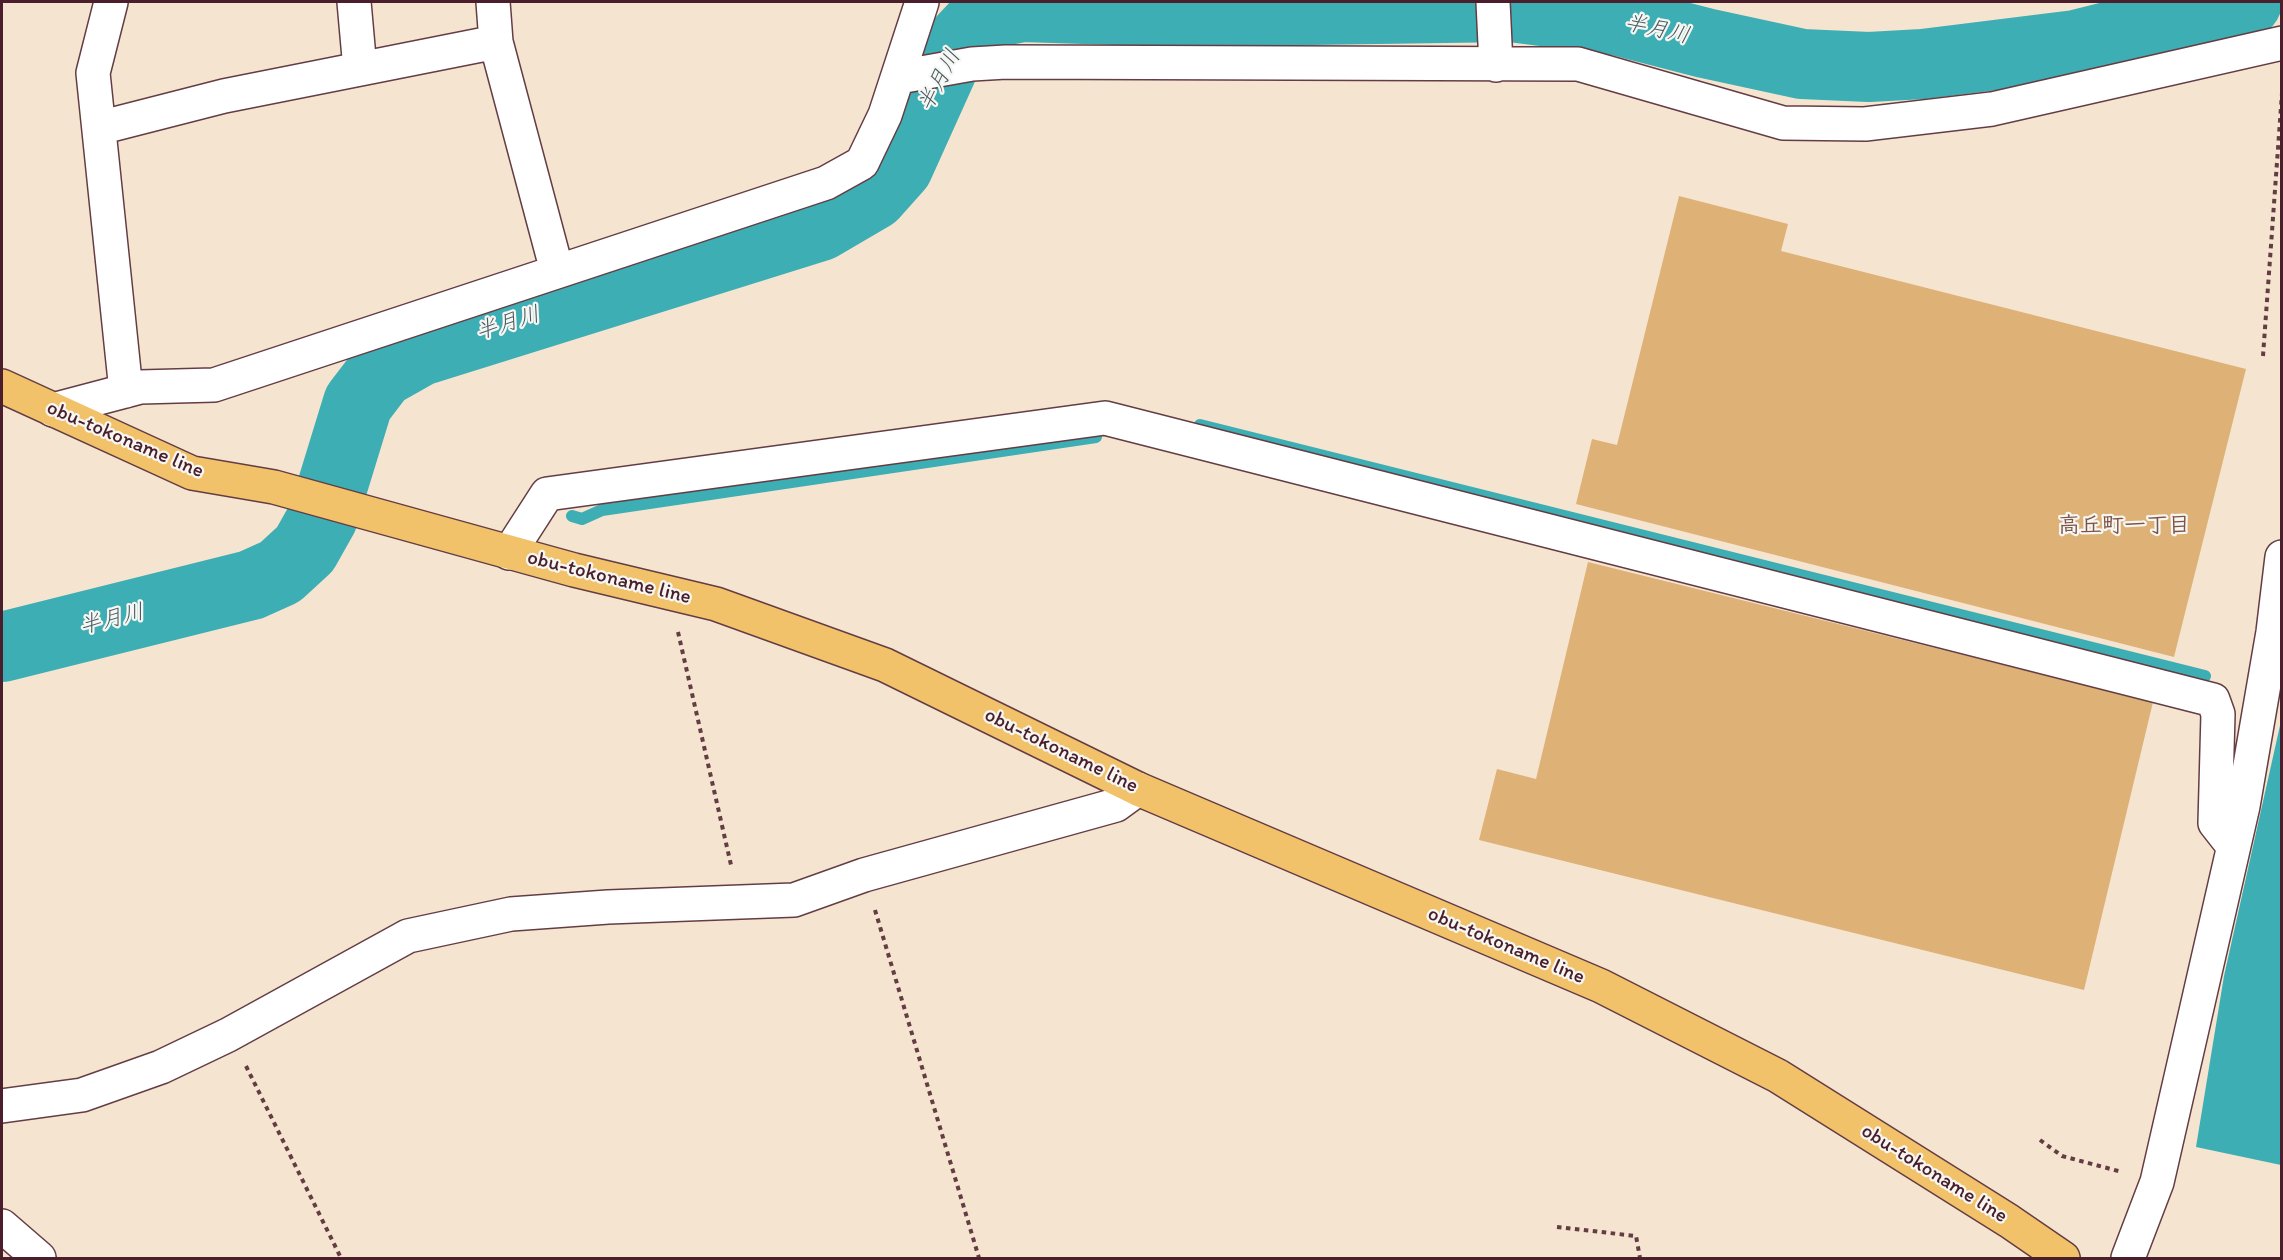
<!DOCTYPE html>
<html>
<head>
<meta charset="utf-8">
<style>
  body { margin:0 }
  #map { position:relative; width:2283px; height:1260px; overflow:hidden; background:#f5e4d0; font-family:Itim,sans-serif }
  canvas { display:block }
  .frame { position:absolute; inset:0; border:3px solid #4a1f2b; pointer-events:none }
</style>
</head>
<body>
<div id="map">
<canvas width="2283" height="1260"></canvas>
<div class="frame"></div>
</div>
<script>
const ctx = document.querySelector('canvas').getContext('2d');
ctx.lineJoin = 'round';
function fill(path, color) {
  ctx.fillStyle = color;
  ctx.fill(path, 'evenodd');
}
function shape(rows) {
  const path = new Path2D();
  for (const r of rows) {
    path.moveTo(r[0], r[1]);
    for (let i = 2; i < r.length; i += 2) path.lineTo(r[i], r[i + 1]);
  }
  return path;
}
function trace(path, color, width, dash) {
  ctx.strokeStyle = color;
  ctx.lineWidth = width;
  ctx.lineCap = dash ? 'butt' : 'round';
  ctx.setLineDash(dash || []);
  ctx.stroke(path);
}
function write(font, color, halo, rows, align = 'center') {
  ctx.font = font + ' Itim,"Klee One",sans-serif';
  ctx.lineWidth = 4.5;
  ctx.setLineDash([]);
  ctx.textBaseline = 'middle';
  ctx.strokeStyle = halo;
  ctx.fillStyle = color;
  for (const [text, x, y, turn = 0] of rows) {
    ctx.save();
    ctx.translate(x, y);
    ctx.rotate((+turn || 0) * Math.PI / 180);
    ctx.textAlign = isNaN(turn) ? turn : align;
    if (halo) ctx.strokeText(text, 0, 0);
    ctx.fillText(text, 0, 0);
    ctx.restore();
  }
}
fill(shape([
  [2281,721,2282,1165,2281,1165,2196,1147,2224,976]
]), '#3caeb4');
trace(shape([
  [1343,2,1344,10],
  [1200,425,2205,676],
  [572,516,582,519,602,510,1096,437]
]), '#3caeb4', 12);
trace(shape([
  [2,647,251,585,280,572,305,549,323,517,358,403,381,373,420,351,820,226,873,195,898,167,949,54,987,14,1023,7,1177,12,1511,7,1620,21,1705,43,1802,64,1869,67,1923,64,2076,45,2247,2]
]), '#3caeb4', 70);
fill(shape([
  [1679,196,1788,224,1781,251,2246,369,2174,657,1576,504,1592,439,1617,445],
  [1588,562,2153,702,2084,990,1479,840,1497,769,1536,779]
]), '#deb177');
const minor = shape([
  [111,2,93,73,126,391],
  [354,2,360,69],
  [493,2,496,42],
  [1493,2,1496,65],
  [899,77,972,64,1006,62,1578,64,1783,123,1865,124,1992,109,2282,43],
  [99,128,224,96,496,42,557,271],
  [53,410,140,387,214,385,826,183,862,163,885,115,922,2],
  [509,553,547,494,1105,418,2213,700,2218,714,2215,823,2233,846],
  [2,1106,82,1095,161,1067,228,1035,408,936,511,914,608,907,794,900,864,875,1116,805,1138,789],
  [2,1226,39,1258],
  [2128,1258,2157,1182,2243,806,2273,632,2282,557]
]);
const major = shape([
  [2,386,192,473,274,487,574,570,716,604,885,665,1138,789,1601,986,1778,1076,2009,1221,2063,1258]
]);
trace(minor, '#643d44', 36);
trace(major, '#643d44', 36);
trace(shape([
  [2263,356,2282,93],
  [678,632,731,865],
  [875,910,979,1258],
  [246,1066,341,1258],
  [2040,1140,2062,1156,2122,1172],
  [1557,1227,1636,1236,1640,1258]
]), '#643d44', 4, [4.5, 4.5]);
trace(minor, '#fff', 33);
trace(major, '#f2c26a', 33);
write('21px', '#4a1f2b', '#f6f6f2', [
  ["obu-tokoname line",125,440,23],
  ["obu-tokoname line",609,578,14],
  ["obu-tokoname line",1061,751,26],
  ["obu-tokoname line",1506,946,23],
  ["obu-tokoname line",1934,1174,32]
]);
write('italic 22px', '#445862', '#f6f6f2', [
  ["半月川",1657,30,13],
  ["半月川",940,81,-62],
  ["半月川",508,324,-17],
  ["半月川",112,620,-14]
]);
write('bold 22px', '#7e5246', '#f6f6f2', [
  ["高丘町一丁目",2124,526]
]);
</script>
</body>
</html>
